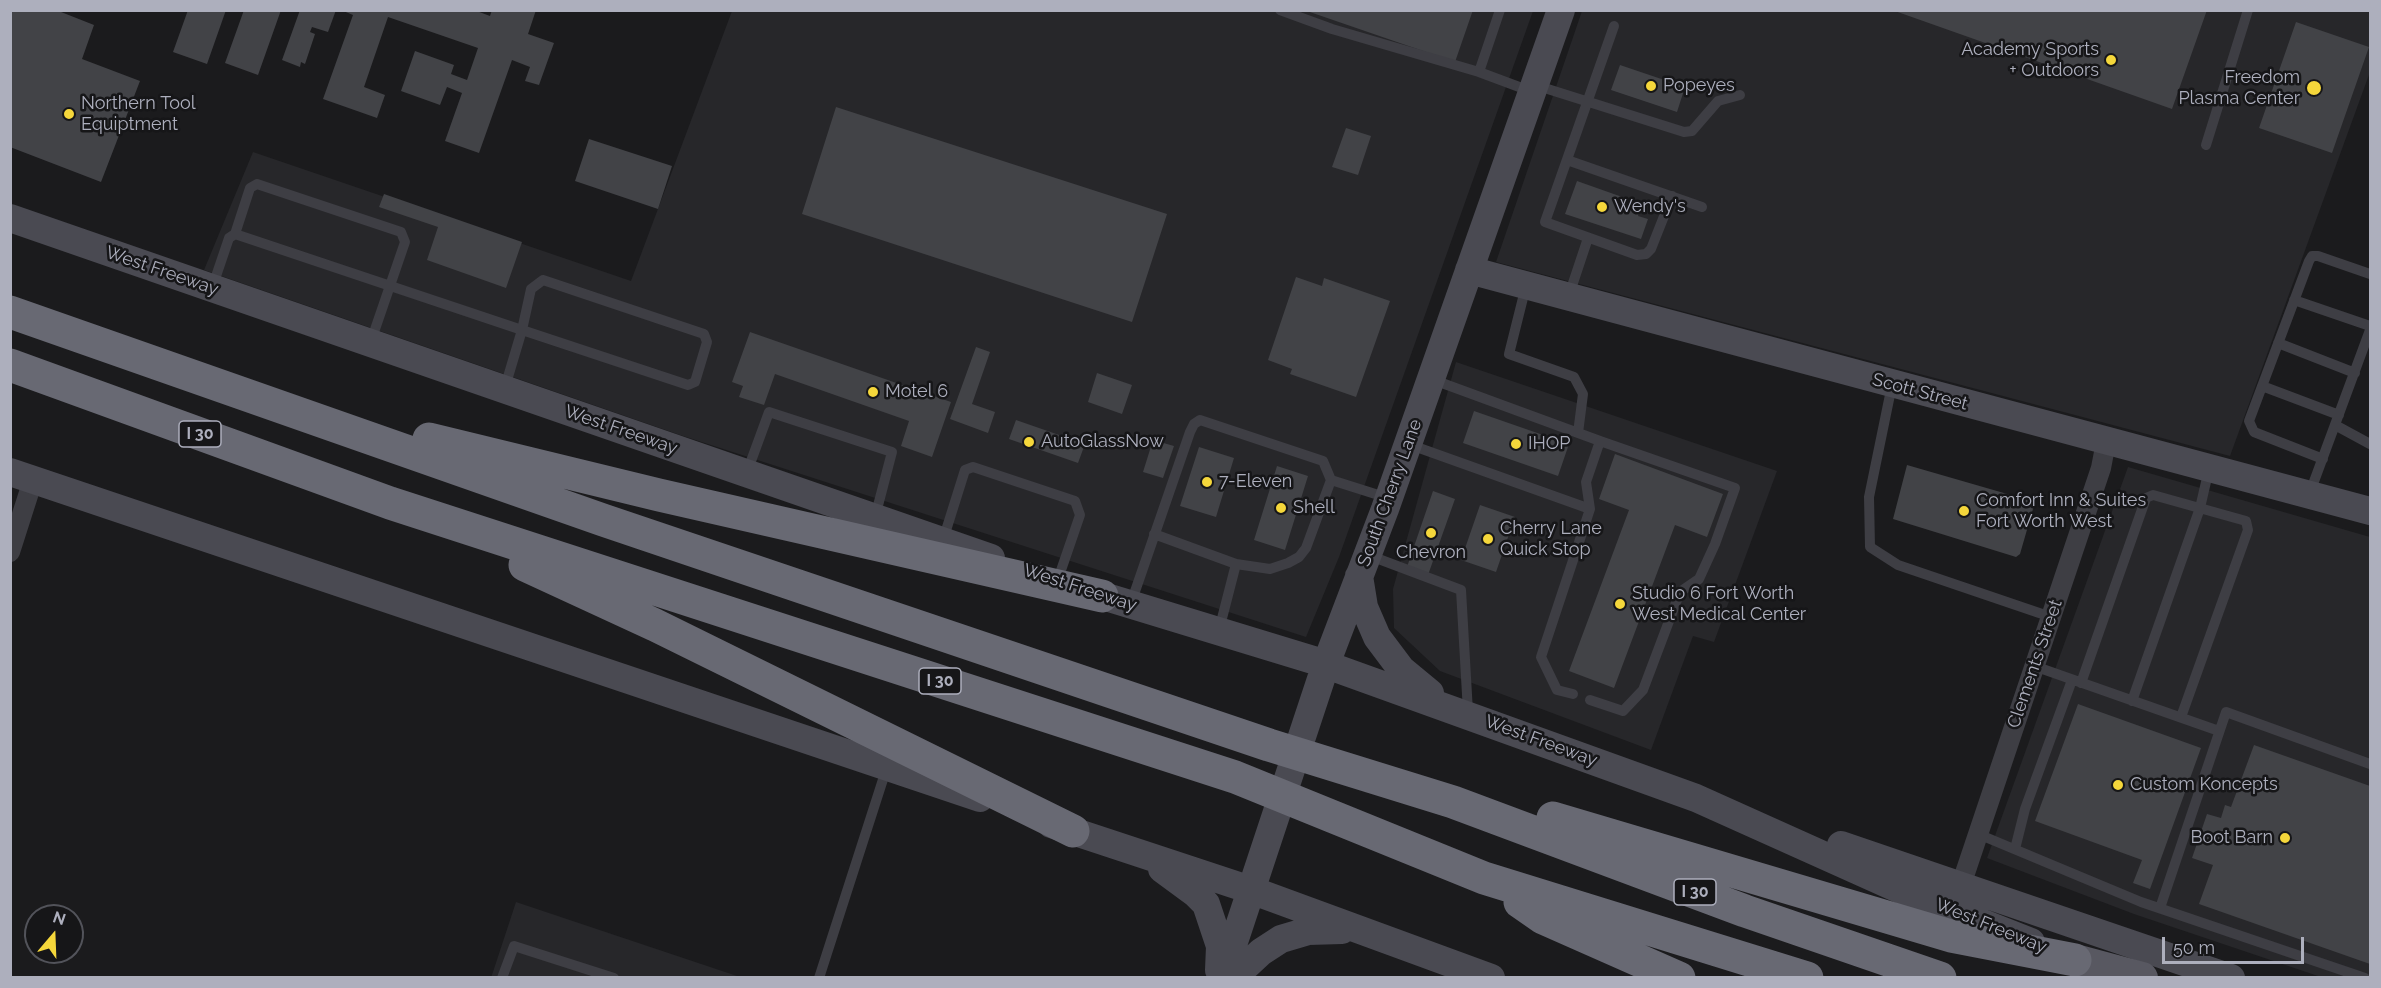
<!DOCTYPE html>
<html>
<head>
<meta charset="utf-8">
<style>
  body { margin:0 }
  #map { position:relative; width:2381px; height:988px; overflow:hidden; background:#1b1b1d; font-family:Raleway,sans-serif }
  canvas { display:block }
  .frame { position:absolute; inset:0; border:12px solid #adafbd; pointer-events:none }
  .north { position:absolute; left:24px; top:904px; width:60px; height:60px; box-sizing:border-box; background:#161618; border:2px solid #52535a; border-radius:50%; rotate:19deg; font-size:16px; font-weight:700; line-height:24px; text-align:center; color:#adafbd }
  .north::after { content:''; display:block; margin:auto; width:21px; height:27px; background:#f5d73b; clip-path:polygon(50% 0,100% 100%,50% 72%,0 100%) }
  .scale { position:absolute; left:2162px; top:937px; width:142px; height:27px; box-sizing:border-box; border:3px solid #adafbd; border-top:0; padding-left:8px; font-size:18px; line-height:21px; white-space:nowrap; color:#adafbd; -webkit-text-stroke:4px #161618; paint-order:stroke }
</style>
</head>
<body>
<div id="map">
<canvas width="2381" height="988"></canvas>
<div class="frame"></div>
<div class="north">N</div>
<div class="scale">50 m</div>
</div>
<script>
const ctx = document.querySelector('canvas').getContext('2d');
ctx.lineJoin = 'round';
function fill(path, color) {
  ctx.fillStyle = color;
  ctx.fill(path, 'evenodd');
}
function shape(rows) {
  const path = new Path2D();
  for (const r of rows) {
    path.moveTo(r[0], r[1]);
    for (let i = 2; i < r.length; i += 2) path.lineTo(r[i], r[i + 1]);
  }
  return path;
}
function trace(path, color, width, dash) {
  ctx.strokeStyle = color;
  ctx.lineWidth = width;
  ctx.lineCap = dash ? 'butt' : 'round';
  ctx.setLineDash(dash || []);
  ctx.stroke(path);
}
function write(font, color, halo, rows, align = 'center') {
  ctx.font = font + ' Raleway,sans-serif';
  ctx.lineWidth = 5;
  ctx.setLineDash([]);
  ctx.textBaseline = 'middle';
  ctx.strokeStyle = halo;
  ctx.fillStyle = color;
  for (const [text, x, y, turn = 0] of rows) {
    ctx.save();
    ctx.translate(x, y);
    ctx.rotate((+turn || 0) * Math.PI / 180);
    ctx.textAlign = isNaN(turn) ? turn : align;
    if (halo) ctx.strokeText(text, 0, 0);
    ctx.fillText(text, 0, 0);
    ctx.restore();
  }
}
fill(shape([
  [732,11,1533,11,1339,557,1306,637,680,435,204,270,253,152,631,281],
  [1582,11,2370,11,2370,72,2230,456,1496,262],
  [1456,362,1777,471,1714,642,1693,636,1651,750,1440,671,1394,628,1393,589],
  [2128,467,2370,537,2370,977,2321,977,2134,914,1987,858],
  [516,902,740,977,491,978]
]), '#27272a');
fill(shape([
  [10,10,56,10,94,25,82,59,140,81,101,182,10,147],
  [188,10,226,10,207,64,173,52],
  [244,10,281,10,258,75,225,63],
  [300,10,336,10,328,32,312,27,310,32,315,34,305,64,301,62,300,67,282,60],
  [341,10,474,10,490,16,492,10,536,10,528,34,554,43,539,85,525,81,530,67,512,60,479,153,445,141,462,93,447,87,440,105,401,91,415,51,454,65,451,74,467,80,478,48,388,17,364,87,385,95,377,118,323,99,353,15],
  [1304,10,1473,10,1455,62],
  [1892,10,2207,10,2172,109],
  [2296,22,2369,47,2332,153,2259,128],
  [1620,65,1685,87,1677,112,1611,90],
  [836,107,1167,214,1132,322,802,214],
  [1346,128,1371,136,1358,175,1332,167],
  [589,139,672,166,658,209,575,181],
  [1577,181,1642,204,1638,216,1648,219,1641,239,1565,214],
  [384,194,522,242,506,288,427,260,438,227,379,207],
  [1296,277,1322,286,1324,278,1390,301,1356,397,1290,374,1292,369,1268,360],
  [750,332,951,402,932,457,901,446,909,421,775,374,764,405,739,397,743,386,732,382],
  [976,347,990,352,972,404,995,412,988,433,950,419],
  [1097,373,1132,385,1122,414,1088,402],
  [1474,411,1569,444,1558,476,1463,443],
  [1016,420,1085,444,1078,463,1009,439],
  [1153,440,1174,446,1163,478,1143,472],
  [1199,447,1234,458,1216,517,1180,506],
  [1615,454,1723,494,1707,537,1675,525,1614,688,1569,671,1629,510,1599,499],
  [1907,465,2035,502,2020,554,2016,557,1893,519],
  [1277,466,1308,476,1285,550,1254,540],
  [1433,491,1455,499,1428,575,1407,567],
  [1480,505,1515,517,1496,572,1461,560],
  [2078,704,2201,748,2150,889,2133,883,2142,860,2035,821],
  [2254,745,2370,786,2370,964,2199,904,2213,865,2192,858,2207,814,2221,818,2225,805,2231,807]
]), '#424347');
trace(shape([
  [1280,10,1332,29,1479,72],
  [1500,10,1479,72,1530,91],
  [1614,26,1545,222,1637,255,1646,254,1651,249,1672,196],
  [1535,85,1684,132,1692,131,1718,101,1740,95],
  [2206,145,2248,10],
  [1567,160,1702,207],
  [235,234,250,188,257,184,401,232,405,242,371,341],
  [543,280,704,334,707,342,695,382,688,385,522,330,531,289,543,280],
  [1526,286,1509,354,1574,377,1583,394,1578,433],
  [212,288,229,238,235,234,522,330,505,387],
  [1569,295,1588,238],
  [2294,300,2370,326],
  [2278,343,2355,373],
  [1431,379,1600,441,1586,482,1590,509,1541,657,1557,690,1573,694],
  [1892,385,1869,497,1870,547,1898,565,2051,617],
  [2262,386,2339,415],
  [2335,425,2370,444],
  [1408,444,1590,509],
  [2323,459,2254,432,2249,421,2309,261,2312,256,2318,256,2370,274],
  [747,472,769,412,892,452,875,517],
  [2309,495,2370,330],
  [1154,534,1236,564,1270,569,1288,563,1299,557,1306,548,1331,480],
  [943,540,965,470,973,467,1075,501,1080,515,1057,582],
  [1368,555,1461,590,1468,712],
  [1131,603,1190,432,1194,424,1200,420,1323,461,1331,480,1388,498],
  [1219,630,1236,564],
  [2034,666,2219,731],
  [2081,683,2146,498,2153,495,2246,521,2248,530,2181,717],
  [1590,700,1623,711,1643,690,1680,592,1699,579,1715,544,1735,488,1600,441],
  [2132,701,2200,508,2209,469],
  [1978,834,2141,902,2365,978],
  [2015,849,2025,809,2072,680],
  [2160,908,2226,712,2370,764],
  [502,978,514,946,614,978],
  [819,978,887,767]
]), '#3e3e44', 10);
trace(shape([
  [10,552,33,480],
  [1961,885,2101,468,2106,442]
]), '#3e3e44', 20);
trace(shape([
  [10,218,991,558],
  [1469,270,2370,511],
  [10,472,980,798],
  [1359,576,1364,607,1377,637,1401,669,1430,693],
  [1080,589,1313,660,1696,798,1912,895,2031,942],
  [1051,824,1251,890,1491,978],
  [1841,845,2231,978],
  [1162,869,1196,894,1206,904,1220,946,1219,970],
  [1222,978,1326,664,1385,509,1561,10],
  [1233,978,1261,952,1281,939,1308,931,1342,930]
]), '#4a4a52', 28);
trace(shape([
  [2075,960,2142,978]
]), '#585861', 32);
trace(shape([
  [10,312,603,520,1269,745,1453,802,1745,911,1940,978],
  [10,365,390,503,1235,777,1484,878,1807,978],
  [429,439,659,495,1102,596],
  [525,565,655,625,1073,831],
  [1553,818,1951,936,2075,960],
  [1520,902,1543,918,1679,978]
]), '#686973', 33);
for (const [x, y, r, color] of [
  [2111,60,6,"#f5d73b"],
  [1651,86,6,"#f5d73b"],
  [2314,88,8,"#f5d73b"],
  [69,114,6,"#f5d73b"],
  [1602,207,6,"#f5d73b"],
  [873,392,6,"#f5d73b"],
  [1029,442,6,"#f5d73b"],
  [1516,444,6,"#f5d73b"],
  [1207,482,6,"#f5d73b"],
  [1281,508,6,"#f5d73b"],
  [1964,511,6,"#f5d73b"],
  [1431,533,6,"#f5d73b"],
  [1488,539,6,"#f5d73b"],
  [1620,604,6,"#f5d73b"],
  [2118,785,6,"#f5d73b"],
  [2285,838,6,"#f5d73b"]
]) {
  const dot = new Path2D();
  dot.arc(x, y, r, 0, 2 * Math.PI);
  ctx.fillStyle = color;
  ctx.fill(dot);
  trace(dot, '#161618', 2);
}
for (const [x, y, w] of [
  [200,434,42],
  [940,681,42],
  [1695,892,42]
]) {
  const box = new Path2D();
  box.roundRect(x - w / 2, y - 13, w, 26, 4.5);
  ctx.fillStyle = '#161618';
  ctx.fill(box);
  trace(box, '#adafbd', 1.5);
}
write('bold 16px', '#adafbd', null, [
  ["I 30",200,434],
  ["I 30",940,681],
  ["I 30",1695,892]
]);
write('18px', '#adafbd', '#161618', [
  ["Academy Sports",2099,50,"right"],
  ["+ Outdoors",2099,71,"right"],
  ["Freedom",2300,78,"right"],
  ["Plasma Center",2300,99,"right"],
  ["Popeyes",1663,86],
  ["Northern Tool",81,104],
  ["Equiptment",81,125],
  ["Wendy's",1614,207],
  ["Motel 6",885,392],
  ["AutoGlassNow",1041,442],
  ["IHOP",1528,444],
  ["7-Eleven",1219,482],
  ["Comfort Inn & Suites",1976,501],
  ["Fort Worth West",1976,522],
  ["Shell",1293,508],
  ["Cherry Lane",1500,529],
  ["Quick Stop",1500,550],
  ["Chevron",1431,553,"center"],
  ["Studio 6 Fort Worth",1632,594],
  ["West Medical Center",1632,615],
  ["Custom Koncepts",2130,785],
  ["Boot Barn",2273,838,"right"]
], 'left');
write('18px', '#adafbd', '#161618', [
  ["West Freeway",162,271,19],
  ["Scott Street",1920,392,15],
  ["West Freeway",621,430,19],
  ["South Cherry Lane",1390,493,-70],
  ["West Freeway",1080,588,18],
  ["Clements Street",2035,664,-71],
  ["West Freeway",1541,741,20],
  ["West Freeway",1991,926,22]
]);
</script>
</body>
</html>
